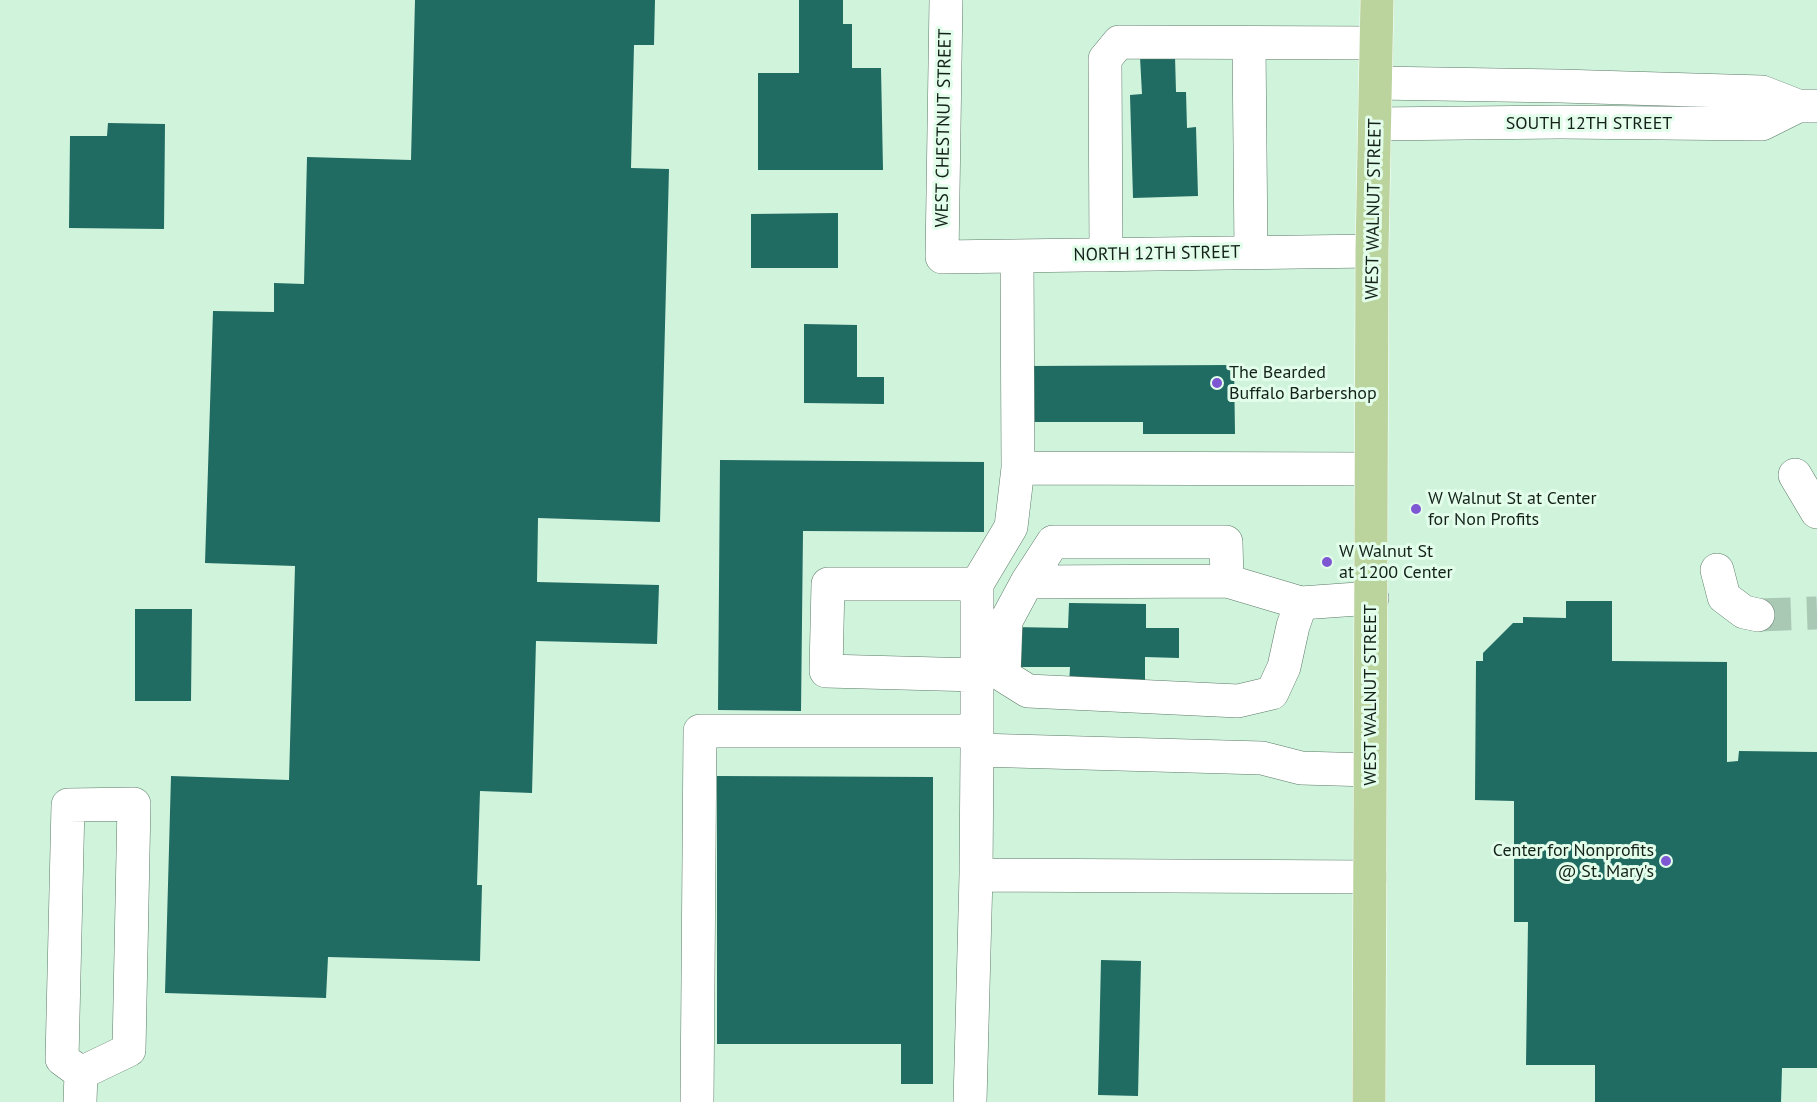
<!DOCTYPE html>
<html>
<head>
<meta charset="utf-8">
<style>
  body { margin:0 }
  canvas { display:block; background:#d0f3dc }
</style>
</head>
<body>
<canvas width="1817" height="1102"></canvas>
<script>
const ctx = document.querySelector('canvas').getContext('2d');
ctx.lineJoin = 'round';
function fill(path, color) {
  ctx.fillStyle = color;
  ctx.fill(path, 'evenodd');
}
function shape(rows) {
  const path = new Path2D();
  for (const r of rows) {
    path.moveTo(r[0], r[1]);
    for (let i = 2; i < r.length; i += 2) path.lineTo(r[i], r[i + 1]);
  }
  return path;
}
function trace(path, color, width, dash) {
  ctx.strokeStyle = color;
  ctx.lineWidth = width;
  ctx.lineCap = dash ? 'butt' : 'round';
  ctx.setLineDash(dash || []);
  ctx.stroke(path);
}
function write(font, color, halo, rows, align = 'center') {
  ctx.font = font + ' "PT Sans",sans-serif';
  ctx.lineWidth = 6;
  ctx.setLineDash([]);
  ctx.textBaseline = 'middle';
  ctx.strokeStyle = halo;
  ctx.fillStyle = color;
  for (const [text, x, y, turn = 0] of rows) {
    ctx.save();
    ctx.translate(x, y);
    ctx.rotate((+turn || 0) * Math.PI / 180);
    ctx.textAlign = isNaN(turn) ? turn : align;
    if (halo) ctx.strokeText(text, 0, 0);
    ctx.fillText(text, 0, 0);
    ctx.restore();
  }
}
fill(shape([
  [415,0,655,0,654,45,634,45,631,168,669,169,660,522,538,518,537,582,659,585,657,644,536,641,532,793,480,791,477,885,482,885,480,961,328,957,326,998,165,993,171,776,289,780,295,566,205,563,213,311,274,312,274,283,304,284,307,157,411,160],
  [799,0,843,0,843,24,852,24,852,68,881,68,883,170,758,170,758,73,799,73],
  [1175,56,1176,92,1186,92,1187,128,1196,127,1198,196,1133,198,1130,95,1142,94,1140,57],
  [108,123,165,124,164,229,69,228,70,136,107,136],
  [838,213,838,268,751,268,751,214],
  [804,324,857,325,857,377,884,377,884,404,804,403],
  [1234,365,1235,434,1143,434,1143,422,1029,422,1029,366],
  [720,460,984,462,984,532,803,531,801,711,718,710],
  [1566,601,1612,601,1612,661,1727,662,1727,762,1738,761,1739,751,1817,752,1817,1068,1782,1068,1781,1102,1595,1102,1595,1065,1526,1065,1528,922,1514,922,1514,801,1475,800,1476,661,1483,661,1483,653,1513,623,1523,623,1523,617,1566,618],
  [1069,603,1146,604,1146,628,1179,628,1179,658,1145,657,1145,685,1069,685,1070,667,1013,667,1013,627,1068,628],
  [135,609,192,609,191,701,135,701],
  [717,776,933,777,933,1084,901,1084,901,1044,717,1044],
  [1101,960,1141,961,1138,1096,1098,1095]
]), '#206b62');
trace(shape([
  [1758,615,1817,613]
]), '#aac9b5', 33, [33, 16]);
const minor = shape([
  [946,0,942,257,1372,251],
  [1249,43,1251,253],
  [1376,83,1560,86,1762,92,1798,106,1817,106],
  [1375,124,1560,122,1762,124,1798,106],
  [1106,255,1105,59,1119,42,1376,43],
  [1017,256,1018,468,1011,527,977,584,977,750,1262,758,1301,768,1370,770],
  [1018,468,1371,469],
  [1795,475,1817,512],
  [1717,570,1724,597,1744,612,1758,615],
  [1227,581,1027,582,1006,621,1004,676,1028,691,1238,701,1272,693,1284,667,1293,626,1301,603],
  [1027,582,1053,542,1226,542,1227,581,1301,603,1372,598],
  [977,675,826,671,828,584,977,584],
  [977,750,976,875,1370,877],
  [134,804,129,1050,81,1073,62,1059,68,805,134,804],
  [80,1102,81,1073],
  [697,1102,700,731,977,731],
  [970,1102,976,875]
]);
const major = shape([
  [1369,1102,1372,251,1377,0]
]);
trace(minor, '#5c7b67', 34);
trace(major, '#fff', 34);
trace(minor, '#fff', 33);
trace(major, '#bbd39d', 33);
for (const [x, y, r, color] of [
  [1217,383,6,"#7e58d2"],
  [1416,509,6,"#7e58d2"],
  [1327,562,6,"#7e58d2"],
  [1666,861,6,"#7e58d2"]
]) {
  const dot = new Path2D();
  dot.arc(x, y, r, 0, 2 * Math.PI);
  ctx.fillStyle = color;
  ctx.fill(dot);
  trace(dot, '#e2feeb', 2);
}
write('18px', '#142119', '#e2feeb', [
  ["SOUTH 12TH STREET",1589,124],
  ["WEST CHESTNUT STREET",944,128,-89],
  ["WEST WALNUT STREET",1374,209,-89],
  ["NORTH 12TH STREET",1157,254,-1],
  ["WEST WALNUT STREET",1371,695,-90]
]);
write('18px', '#142119', '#e2feeb', [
  ["The Bearded",1229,373],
  ["Buffalo Barbershop",1229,394],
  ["W Walnut St at Center",1428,499],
  ["for Non Profits",1428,520],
  ["W Walnut St",1339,552],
  ["at 1200 Center",1339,573],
  ["Center for Nonprofits",1654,851,"right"],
  ["@ St. Mary's",1654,872,"right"]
], 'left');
</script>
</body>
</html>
